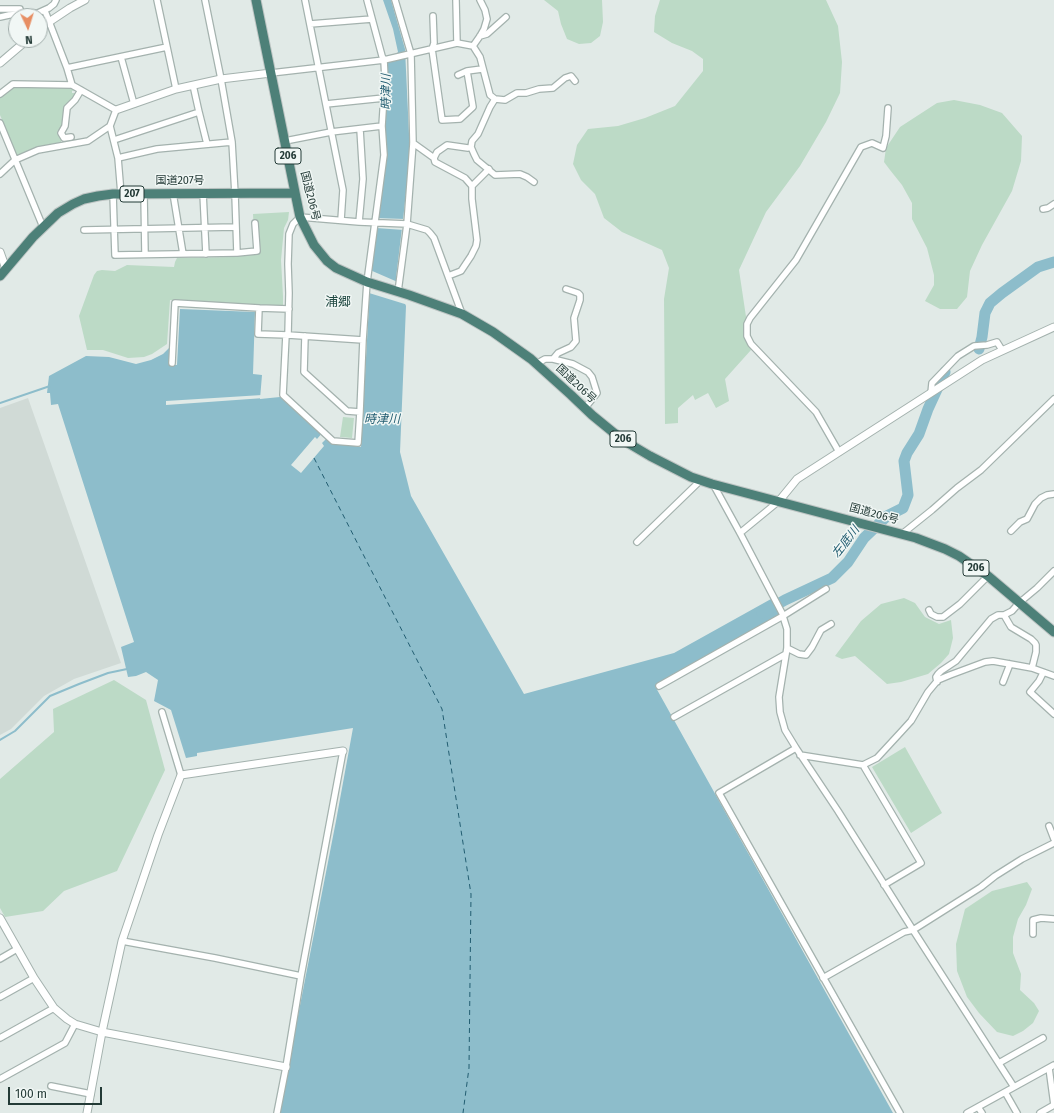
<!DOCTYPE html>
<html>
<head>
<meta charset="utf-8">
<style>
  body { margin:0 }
  #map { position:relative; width:1054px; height:1113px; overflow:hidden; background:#e1eae7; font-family:"Fira Sans",sans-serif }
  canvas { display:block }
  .north { position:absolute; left:8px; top:8px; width:40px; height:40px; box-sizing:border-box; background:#f1f7f5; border:1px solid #9faba9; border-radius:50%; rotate:176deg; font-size:11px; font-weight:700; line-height:16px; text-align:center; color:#233a36 }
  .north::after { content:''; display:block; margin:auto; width:14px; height:18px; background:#e78e63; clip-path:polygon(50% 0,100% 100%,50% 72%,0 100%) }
  .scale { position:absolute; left:8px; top:1087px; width:94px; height:18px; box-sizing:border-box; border:2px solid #233a36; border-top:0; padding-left:5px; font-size:12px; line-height:14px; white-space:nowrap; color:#233a36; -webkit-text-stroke:3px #f1f7f5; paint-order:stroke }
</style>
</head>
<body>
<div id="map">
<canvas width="1054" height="1113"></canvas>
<div class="north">N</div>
<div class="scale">100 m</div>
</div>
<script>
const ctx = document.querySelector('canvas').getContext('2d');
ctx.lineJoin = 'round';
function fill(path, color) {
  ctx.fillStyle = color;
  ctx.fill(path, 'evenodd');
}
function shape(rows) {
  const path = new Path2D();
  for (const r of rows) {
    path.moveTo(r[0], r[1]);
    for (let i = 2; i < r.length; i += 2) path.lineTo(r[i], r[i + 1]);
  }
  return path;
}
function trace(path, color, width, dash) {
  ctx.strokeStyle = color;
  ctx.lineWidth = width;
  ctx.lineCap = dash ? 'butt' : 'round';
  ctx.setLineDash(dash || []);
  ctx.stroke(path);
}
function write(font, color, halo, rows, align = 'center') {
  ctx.font = font + ' "Fira Sans","Noto Sans JP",sans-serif';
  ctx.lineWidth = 3;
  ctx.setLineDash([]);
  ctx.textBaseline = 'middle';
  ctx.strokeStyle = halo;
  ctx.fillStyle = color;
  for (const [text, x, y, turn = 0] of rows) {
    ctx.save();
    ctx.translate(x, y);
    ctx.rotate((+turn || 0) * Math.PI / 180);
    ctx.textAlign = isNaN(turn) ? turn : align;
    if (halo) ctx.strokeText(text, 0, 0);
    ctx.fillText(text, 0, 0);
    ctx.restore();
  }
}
fill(shape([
  [28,398,121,663,74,679,44,696,11,729,0,735,0,408]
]), '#d0dad6');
fill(shape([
  [544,0,602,0,603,22,600,36,591,43,579,44,567,39,561,24,558,11],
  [660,0,826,0,838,26,842,62,840,93,826,122,800,166,766,212,739,270,751,350,725,379,729,401,716,408,708,393,695,400,693,395,678,408,678,423,665,424,664,299,669,268,662,250,622,232,604,218,595,194,581,180,573,164,577,145,588,129,618,126,645,118,675,106,703,71,703,59,692,51,672,43,654,32,655,16],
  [14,87,75,88,75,90,72,91,72,93,76,93,76,95,71,102,64,108,64,124,61,130,58,130,57,133,61,138,61,143,37,148,17,156,16,154,0,115,0,97,10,88],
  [954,100,980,105,1002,113,1022,136,1021,161,1012,191,982,245,970,271,967,297,957,309,940,309,925,301,934,285,934,275,927,248,912,219,912,203,902,185,890,170,884,162,886,148,900,127,937,103],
  [289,212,288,220,284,228,281,260,283,296,283,306,170,300,167,344,152,354,144,357,128,358,103,350,87,350,79,316,94,275,97,271,102,270,115,271,127,265,174,267,175,262,177,258,233,257,237,254,255,254,253,214],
  [343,417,354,418,352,438,340,437],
  [904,598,915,603,925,617,939,624,951,620,953,638,949,654,941,663,928,674,901,682,887,684,855,656,842,659,835,656,861,621,881,604],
  [114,680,146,700,165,770,117,871,64,891,43,911,5,917,0,908,0,779,54,732,53,709],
  [905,747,942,813,911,833,872,767],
  [1027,882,1032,889,1026,905,1018,919,1013,937,1013,953,1021,974,1020,990,1034,1003,1039,1011,1033,1023,1023,1031,1013,1036,997,1032,979,1013,967,997,957,971,956,944,965,909,992,891]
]), '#bcdac6');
fill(shape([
  [383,0,391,0,405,49,410,155,404,211,396,278,406,306,400,452,411,496,524,694,674,653,771,599,780,616,655,686,893,1113,279,1113,336,821,353,728,197,753,197,756,186,758,171,710,154,701,158,680,146,672,136,676,128,677,121,647,134,642,58,404,51,405,50,393,47,393,49,376,86,356,109,357,136,364,151,360,163,354,170,347,169,365,177,365,180,309,255,312,253,374,262,375,260,399,280,397,332,443,361,447,371,269,377,230,387,86,387,64,398,52,393,29]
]), '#8dbdcb');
fill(shape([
  [375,218,405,219,404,230,376,228],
  [370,270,400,283,408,305,369,293],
  [262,395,262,397,264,397,264,398,166,405,166,401],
  [323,432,328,437,322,443,324,446,301,473,291,465,315,437,317,439]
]), '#e1eae7');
trace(shape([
  [0,403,50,386],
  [0,740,15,731,50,696,79,684,108,673,127,669]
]), '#8dbdcb', 2);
trace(shape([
  [979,349,982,337,985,313,990,303,1002,293,1038,267,1054,262],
  [762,613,785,600,832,578,848,562,864,538,887,516,903,508,908,495,904,461,907,453,919,434,928,409,945,372]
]), '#8dbdcb', 11);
trace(shape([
  [314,458,442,709,471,894,469,1068,463,1113]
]), '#225d71', 1, [5, 4]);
const minor = shape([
  [157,0,176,89],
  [305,0,343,190,341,220],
  [395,0,411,54,413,143,407,224,398,292],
  [456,0,457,43],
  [0,9,20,9,21,14],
  [45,11,67,68,72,85],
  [433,16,434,43,432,49,442,120,460,119,473,107,467,71],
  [0,17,9,15,38,13,49,8,54,4,56,0],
  [310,24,372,19],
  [480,36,487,34,506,17],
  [473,46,480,36,484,29,487,19,485,10,480,0],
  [121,57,134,104],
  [67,68,167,47],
  [271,73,384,60,457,43,473,46,480,57,490,95,495,99,505,100,517,93,526,93,539,89,553,88,565,78,571,76,575,81],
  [458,75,467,71,482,69],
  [193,85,199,112],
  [0,94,13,84,72,85,116,110,110,126,88,141,38,150,15,160,0,174],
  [495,99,490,107,478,134,472,141,471,147,474,154,477,160,495,175,520,174,527,177,534,182],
  [326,104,384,98],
  [0,123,43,227],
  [110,126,118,158,157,149,232,142],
  [71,137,64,138,61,133,65,126,67,108,75,100,81,90],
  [114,140,199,112,207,144],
  [285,141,331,132,382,126],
  [413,143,434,158,435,162,465,178,472,186,472,199,477,240,476,246,471,256,461,271,448,276],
  [118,158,121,194],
  [434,158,437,152,447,145,468,148,471,147],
  [472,186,489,169],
  [173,193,183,254],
  [203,193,206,254],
  [113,194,115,255,237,253,235,194,232,142,221,79,205,0],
  [144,194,145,254],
  [1043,209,1048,208,1054,204],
  [359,222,363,179,360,129],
  [84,230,235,227],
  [237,253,257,251,255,223],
  [259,308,289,309],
  [286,335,283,395,333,441,358,443,360,412],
  [305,336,304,372,347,411,360,412,363,340,367,282,384,155,382,126,385,80,384,60,382,56,367,0],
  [363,340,288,335,289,293,288,264,289,234,293,224,300,217,359,222,407,224,427,230,430,233,434,238,462,314],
  [553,359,558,353,571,347,576,341,574,318,580,300,580,295,578,293,566,289],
  [172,363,175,303,259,308,258,334,288,335],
  [536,364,545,359,553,359,573,364,588,372,592,377,597,393,585,408],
  [931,393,932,383,958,356,974,346,987,345,997,342,1002,350],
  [839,452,816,412,751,344,747,336,747,324,750,318,796,260,861,147,872,143,883,148,886,136,888,108],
  [713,484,740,533,782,613,787,629,787,648,779,697,780,712,785,730,796,748,838,811,913,930,1014,1087],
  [1011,531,1020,522,1027,519,1035,504,1041,498,1047,495,1054,494],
  [740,533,779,501],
  [902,534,932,510,957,488,981,470,1054,399],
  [637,542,701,480],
  [929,610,931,614,937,617,943,617,960,604,988,576],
  [1004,615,1011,627,1031,639,1035,643,1036,645,1036,652,1032,668],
  [787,648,799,654,806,655,812,647,821,630,831,624],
  [1043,673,1039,681,1030,692,1054,714],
  [937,682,936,677,938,674,941,671,956,661,991,619,998,615,1004,615,1012,611,1019,603,1037,588,1054,571],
  [1003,682,1010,664],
  [659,686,783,616,826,589],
  [162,712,181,775],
  [674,717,786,654],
  [796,748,719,793,900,1113],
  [800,755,863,765,877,758,901,732,911,721,928,692,938,680,950,675,985,662,993,661,1010,664,1032,668,1054,676],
  [863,765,921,863,884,885],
  [1049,826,1054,839],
  [1033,934,1033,920,1041,918,1054,919],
  [122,941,215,958,301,976],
  [0,959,17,949],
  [823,978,904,932,913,930,981,887,995,876,1022,859,1054,843],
  [0,997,34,978],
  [0,1038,54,1008],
  [999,1063,1043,1038],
  [1049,1068,1054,1105],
  [0,1079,65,1043,75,1024],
  [51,1086,91,1094],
  [1005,1092,1017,1113],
  [978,1107,982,1113],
  [277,1113,286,1067,301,976,343,751],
  [967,1113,1054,1065],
  [1040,1113,1054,1105]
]);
const tertiary = shape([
  [40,29,49,22,70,8,85,0],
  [0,63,27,40],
  [116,110,176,89,221,79,271,73],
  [0,252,6,269],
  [779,501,797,479,982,360,1054,327],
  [0,918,34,978,54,1008,67,1019,75,1024,102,1032,286,1067],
  [87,1113,102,1032,122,941,158,835,181,775,343,751]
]);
const trunk = shape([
  [256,0,300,217,314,245,327,261,336,268,367,282,409,295,462,314,493,332,531,359,571,395,592,415,614,433,628,443,650,456,691,477,712,484,916,538,945,549,959,556,988,576,1054,632],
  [0,276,33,237,58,213,73,204,84,199,98,196,113,194,295,193]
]);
trace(minor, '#a4b2ae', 8);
trace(tertiary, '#a4b2ae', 9);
trace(trunk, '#bdc4c3', 11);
trace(minor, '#fff', 5.5);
trace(tertiary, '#fff', 7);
trace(trunk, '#4d8078', 9);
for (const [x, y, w] of [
  [288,156,26],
  [132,194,24],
  [623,439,26],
  [976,568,26]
]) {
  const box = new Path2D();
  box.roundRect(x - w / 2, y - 8, w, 16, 3);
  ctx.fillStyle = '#f1f7f5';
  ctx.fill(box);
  trace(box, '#233a36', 1);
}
write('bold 10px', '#233a36', null, [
  ["206",288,156],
  ["207",132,194],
  ["206",623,439],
  ["206",976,568]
]);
write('11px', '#233a36', '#f1f7f5', [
  ["国道207号",180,181],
  ["国道206号",310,196,76],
  ["国道206号",576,384,43],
  ["国道206号",874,514,15]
]);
write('italic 12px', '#225d71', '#f1f7f5', [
  ["時津川",387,92,-90],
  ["時津川",382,420],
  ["左底川",846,542,-52]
]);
write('13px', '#214a43', '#f1f7f5', [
  ["浦郷",338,302]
]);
</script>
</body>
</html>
